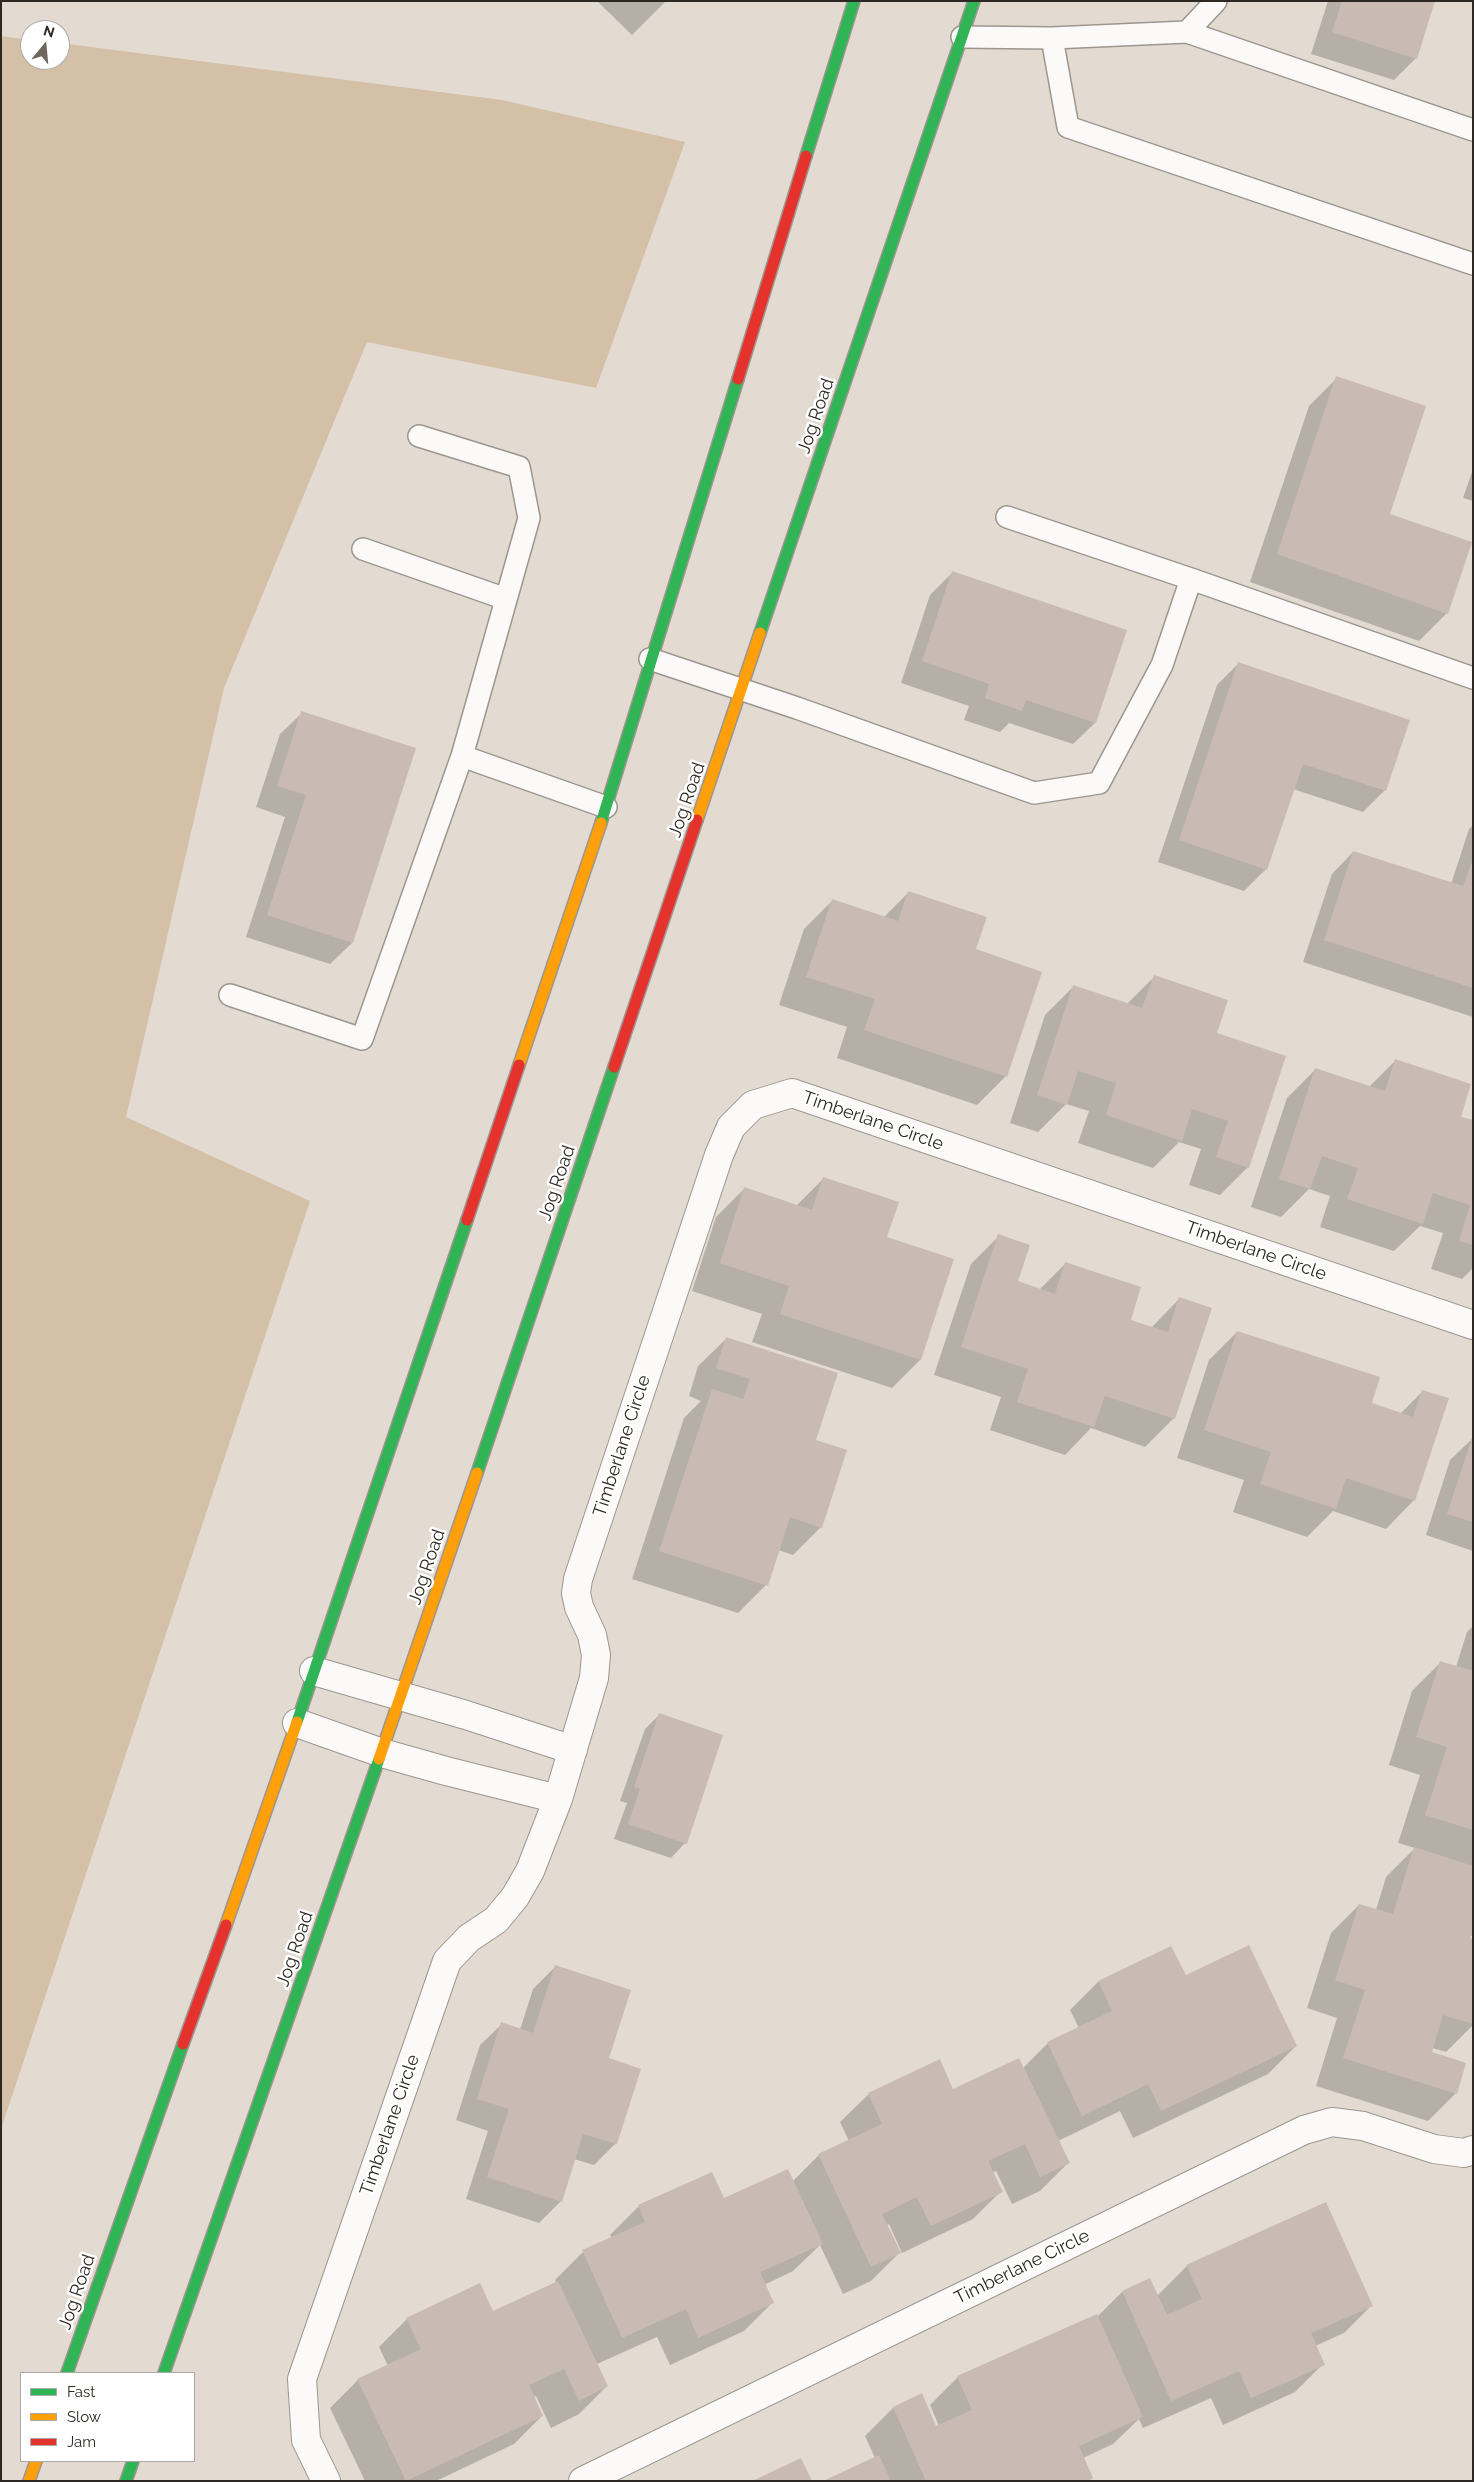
<!DOCTYPE html>
<html>
<head>
<meta charset="utf-8">
<style>
  body { margin:0 }
  #map { position:relative; width:1474px; height:2482px; overflow:hidden; background:#e3dbd2; font-family:Raleway,sans-serif }
  canvas { display:block }
  .frame { position:absolute; inset:0; border:2px solid #2d2922; pointer-events:none }
  .legend { position:absolute; left:20px; top:2372px; width:175px; height:90px; box-sizing:border-box; background:#fff; border:1px solid #aba9a7; margin:0; padding:6px 9px; list-style:none; font-size:15px; color:#2d2922 }
  .legend li { display:flex; align-items:center; gap:10px; height:25px }
  .legend b { width:25px; border:1px solid #aba9a7 }
  .north { position:absolute; left:20px; top:20px; width:50px; height:50px; box-sizing:border-box; background:#fff; border:1px solid #aba9a7; border-radius:50%; rotate:17deg; font-size:14px; font-weight:700; line-height:20px; text-align:center; color:#2d2922 }
  .north::after { content:''; display:block; margin:auto; width:18px; height:22px; background:#6d6760; clip-path:polygon(50% 0,100% 100%,50% 72%,0 100%) }
</style>
</head>
<body>
<div id="map">
<canvas width="1474" height="2482"></canvas>
<div class="frame"></div>
<ul class="legend">
<li><b style="height:6px;background:#30b455"></b>Fast</li>
<li><b style="height:6px;background:#ff9f0a"></b>Slow</li>
<li><b style="height:6px;background:#e5322d"></b>Jam</li>
</ul>
<div class="north">N</div>
</div>
<script>
const ctx = document.querySelector('canvas').getContext('2d');
ctx.lineJoin = 'round';
function fill(path, color) {
  ctx.fillStyle = color;
  ctx.fill(path, 'evenodd');
}
function shape(rows) {
  const path = new Path2D();
  for (const r of rows) {
    path.moveTo(r[0], r[1]);
    for (let i = 2; i < r.length; i += 2) path.lineTo(r[i], r[i + 1]);
  }
  return path;
}
function trace(path, color, width, dash) {
  ctx.strokeStyle = color;
  ctx.lineWidth = width;
  ctx.lineCap = dash ? 'butt' : 'round';
  ctx.setLineDash(dash || []);
  ctx.stroke(path);
}
function write(font, color, halo, rows, align = 'center') {
  ctx.font = font + ' Raleway,sans-serif';
  ctx.lineWidth = 5;
  ctx.setLineDash([]);
  ctx.textBaseline = 'middle';
  ctx.strokeStyle = halo;
  ctx.fillStyle = color;
  for (const [text, x, y, turn = 0] of rows) {
    ctx.save();
    ctx.translate(x, y);
    ctx.rotate((+turn || 0) * Math.PI / 180);
    ctx.textAlign = isNaN(turn) ? turn : align;
    if (halo) ctx.strokeText(text, 0, 0);
    ctx.fillText(text, 0, 0);
    ctx.restore();
  }
}
fill(shape([
  [1,36,30,40,30,60,60,60,60,43,502,100,685,142,596,388,367,342,224,688,126,1117,310,1201,1,2129]
]), '#d3c0a7');
fill(shape([
  [597,1,666,1,632,35],
  [1328,1,1434,1,1416,58,1394,80,1311,54],
  [1337,378,1389,515,1447,613,1419,641,1250,582,1309,406],
  [1473,469,1473,501,1463,498],
  [952,573,1095,723,1073,744,1009,723,1000,732,964,720,969,706,901,683,930,595],
  [1239,663,1385,790,1363,812,1293,789,1266,869,1244,891,1158,862,1217,685],
  [302,713,352,943,330,964,246,937,285,817,256,807,280,734],
  [1473,825,1473,1017,1303,962,1332,874,1353,852,1451,884,1469,829],
  [909,892,974,950,1041,972,1005,1077,977,1105,837,1058,847,1027,779,1005,804,929,832,901,884,917],
  [1154,977,1215,1034,1248,1167,1220,1195,1189,1185,1201,1149,1179,1142,1153,1168,1078,1143,1089,1111,1066,1104,1038,1132,1010,1123,1045,1015,1073,987,1127,1004],
  [1396,1060,1459,1117,1473,1122,1473,1268,1462,1279,1431,1269,1443,1233,1420,1226,1394,1251,1320,1227,1330,1196,1309,1189,1281,1217,1251,1207,1287,1098,1315,1070,1369,1087],
  [823,1179,886,1238,920,1360,892,1388,752,1342,762,1314,692,1291,716,1217,744,1189,796,1206],
  [999,1236,1016,1282,1039,1290,1066,1263,1129,1320,1151,1328,1180,1298,1210,1308,1173,1419,1145,1447,1091,1428,1065,1455,990,1430,1001,1397,934,1375,971,1264],
  [1237,1332,1371,1404,1400,1414,1423,1391,1414,1500,1386,1529,1333,1511,1307,1537,1233,1512,1244,1480,1177,1458,1209,1360],
  [727,1338,814,1441,821,1527,793,1555,778,1550,766,1585,738,1613,632,1579,684,1418,701,1401,689,1396,698,1366],
  [1472,1439,1473,1439,1473,1551,1426,1535,1450,1460],
  [1473,1626,1473,1936,1470,1935,1469,1939,1473,1940,1473,2025,1446,2052,1432,2048,1430,2053,1456,2093,1428,2121,1316,2086,1337,2018,1307,2008,1331,1933,1359,1905,1376,1910,1386,1877,1415,1848,1398,1843,1420,1775,1389,1765,1412,1691,1440,1663,1456,1667,1467,1632],
  [659,1715,685,1843,671,1858,614,1839,627,1803,620,1801,645,1729],
  [1171,1948,1185,1977,1296,2046,1268,2074,1133,2138,1120,2111,1058,2141,1068,2163,1040,2191,1012,2204,996,2171,992,2173,1001,2191,973,2219,902,2253,889,2224,886,2226,899,2253,871,2281,843,2294,820,2245,793,2271,764,2285,772,2303,744,2331,670,2365,657,2337,597,2364,607,2386,579,2414,551,2428,536,2396,533,2397,542,2416,514,2444,436,2481,365,2481,330,2408,358,2380,388,2366,379,2347,407,2319,493,2313,556,2283,555,2280,583,2252,612,2238,610,2235,638,2207,711,2174,724,2200,793,2181,819,2155,849,2141,840,2122,869,2094,953,2090,1023,2068,1048,2043,1079,2028,1070,2010,1098,1982],
  [555,1967,608,2059,616,2143,594,2165,574,2159,561,2201,539,2223,466,2199,488,2131,456,2120,480,2045,502,2024,520,2030,533,1989],
  [1187,2266,1372,2305,1344,2333,1315,2346,1323,2364,1295,2392,1223,2425,1211,2398,1143,2428,1139,2419,1113,2444,1083,2458,1092,2478,1089,2481,826,2481,875,2458,865,2436,893,2408,936,2428,939,2426,930,2405,958,2377,1097,2317,1122,2292,1157,2296]
]), '#0003');
fill(shape([
  [1342,1,1435,1,1417,59,1332,32],
  [1336,376,1426,406,1390,514,1472,542,1448,614,1277,554],
  [952,571,1127,630,1096,723,1026,700,1022,711,985,698,989,684,922,661],
  [1238,662,1410,720,1386,791,1303,764,1267,870,1179,840],
  [301,711,416,748,353,943,267,915,306,795,277,786],
  [1353,851,1463,886,1473,859,1473,988,1324,940],
  [908,891,987,917,976,949,1042,972,1007,1077,864,1030,875,999,806,977,832,899,898,921],
  [1154,975,1228,1000,1217,1033,1286,1056,1249,1168,1216,1157,1228,1121,1192,1109,1182,1141,1106,1115,1116,1083,1078,1071,1067,1105,1037,1095,1073,985,1142,1008],
  [1395,1059,1471,1084,1461,1117,1473,1120,1473,1245,1459,1241,1470,1205,1433,1193,1423,1224,1347,1199,1358,1168,1322,1156,1310,1189,1279,1179,1315,1068,1385,1091],
  [823,1177,899,1202,887,1237,954,1259,921,1360,780,1314,789,1286,720,1263,744,1187,812,1210],
  [998,1234,1030,1245,1018,1281,1055,1294,1065,1262,1141,1287,1131,1320,1168,1332,1179,1297,1212,1308,1175,1419,1105,1396,1094,1427,1017,1402,1028,1369,961,1347],
  [1237,1331,1380,1377,1372,1403,1413,1417,1422,1390,1449,1398,1415,1501,1346,1478,1336,1509,1260,1484,1271,1452,1204,1430],
  [726,1337,838,1373,816,1440,847,1450,822,1528,790,1517,768,1586,659,1551,712,1389,743,1399,750,1379,716,1368],
  [1473,1435,1473,1522,1447,1514],
  [1440,1661,1473,1671,1473,1830,1425,1815,1447,1747,1416,1737],
  [659,1713,723,1735,687,1844,628,1824,640,1789,634,1787],
  [1414,1847,1473,1866,1473,1930,1470,1938,1473,1939,1473,2024,1443,2015,1432,2052,1466,2063,1457,2094,1343,2058,1365,1990,1335,1980,1359,1904,1393,1914],
  [1249,1945,1297,2046,1161,2111,1148,2084,1082,2116,1047,2042,1112,2011,1098,1981,1171,1946,1186,1975],
  [555,1965,631,1990,609,2058,641,2069,617,2144,583,2134,562,2202,487,2177,509,2109,477,2099,501,2022,533,2033],
  [1019,2058,1070,2163,1040,2177,1025,2144,988,2161,1003,2192,931,2226,917,2197,882,2214,901,2253,871,2267,818,2154,882,2124,868,2093,940,2059,953,2089],
  [788,2169,823,2244,760,2272,774,2303,698,2338,686,2309,622,2338,582,2250,645,2222,638,2205,712,2172,724,2198],
  [1326,2202,1373,2306,1311,2333,1325,2365,1251,2398,1239,2371,1171,2401,1122,2291,1150,2278,1167,2315,1202,2299,1186,2265],
  [558,2281,608,2386,579,2401,564,2369,529,2385,543,2416,406,2481,357,2379,421,2349,406,2318,480,2283,493,2311],
  [1097,2314,1143,2417,1079,2446,1093,2478,1088,2481,926,2481,893,2407,922,2393,936,2426,972,2410,957,2376],
  [879,2455,891,2481,823,2481],
  [801,2458,812,2481,752,2481]
]), '#c9bbb3');
const lane = shape([
  [1187,32,1473,130],
  [962,37,1052,38,1187,32,1216,1],
  [1052,38,1068,127,1473,264],
  [419,436,519,467,529,518,462,756,606,807],
  [1007,517,1191,579],
  [363,549,506,599],
  [650,659,797,708,1034,793,1099,783,1162,665,1191,579,1473,678],
  [230,995,362,1039,462,756]
]);
const street = shape([
  [314,1671,466,1715,573,1750],
  [297,1723,382,1753,446,1771,558,1799],
  [326,2481,306,2440,302,2379,447,1961,469,1938,496,1920,515,1897,530,1871,558,1799,594,1678,596,1655,592,1635,579,1607,576,1593,578,1579,719,1155,731,1127,753,1105,792,1093,1473,1325],
  [583,2481,1304,2130,1332,2122,1363,2126,1434,2149,1464,2153,1473,2150]
]);
const fast = shape([
  [806,156,854,1],
  [760,633,974,1],
  [601,823,738,379],
  [477,1473,614,1067],
  [297,1722,467,1220],
  [67,2373,183,2044],
  [164,2373,379,1759],
  [126,2481,133,2461]
]);
const slow = shape([
  [697,820,760,633],
  [519,1065,601,823],
  [379,1759,477,1473],
  [226,1925,297,1722],
  [29,2481,36,2461]
]);
const jam = shape([
  [738,379,806,156],
  [614,1067,697,820],
  [467,1220,519,1065],
  [183,2044,226,1925]
]);
trace(lane, '#9c968f', 24);
trace(street, '#9c968f', 30);
trace(fast, '#9c968f', 14);
trace(slow, '#9c968f', 14);
trace(jam, '#9c968f', 14);
trace(lane, '#fbfaf8', 21);
trace(street, '#fbfaf8', 28);
trace(fast, '#30b455', 11);
trace(slow, '#ff9f0a', 11);
trace(jam, '#e5322d', 11);
write('18px', '#2d2922', '#fff', [
  ["Jog Road",816,416,-71],
  ["Jog Road",687,800,-71],
  ["Timberlane Circle",873,1121,19],
  ["Jog Road",557,1183,-71],
  ["Timberlane Circle",1256,1251,19],
  ["Timberlane Circle",622,1446,-72],
  ["Jog Road",427,1567,-71],
  ["Jog Road",295,1949,-71],
  ["Timberlane Circle",390,2125,-71],
  ["Timberlane Circle",1022,2267,-26],
  ["Jog Road",77,2292,-71]
]);
</script>
</body>
</html>
